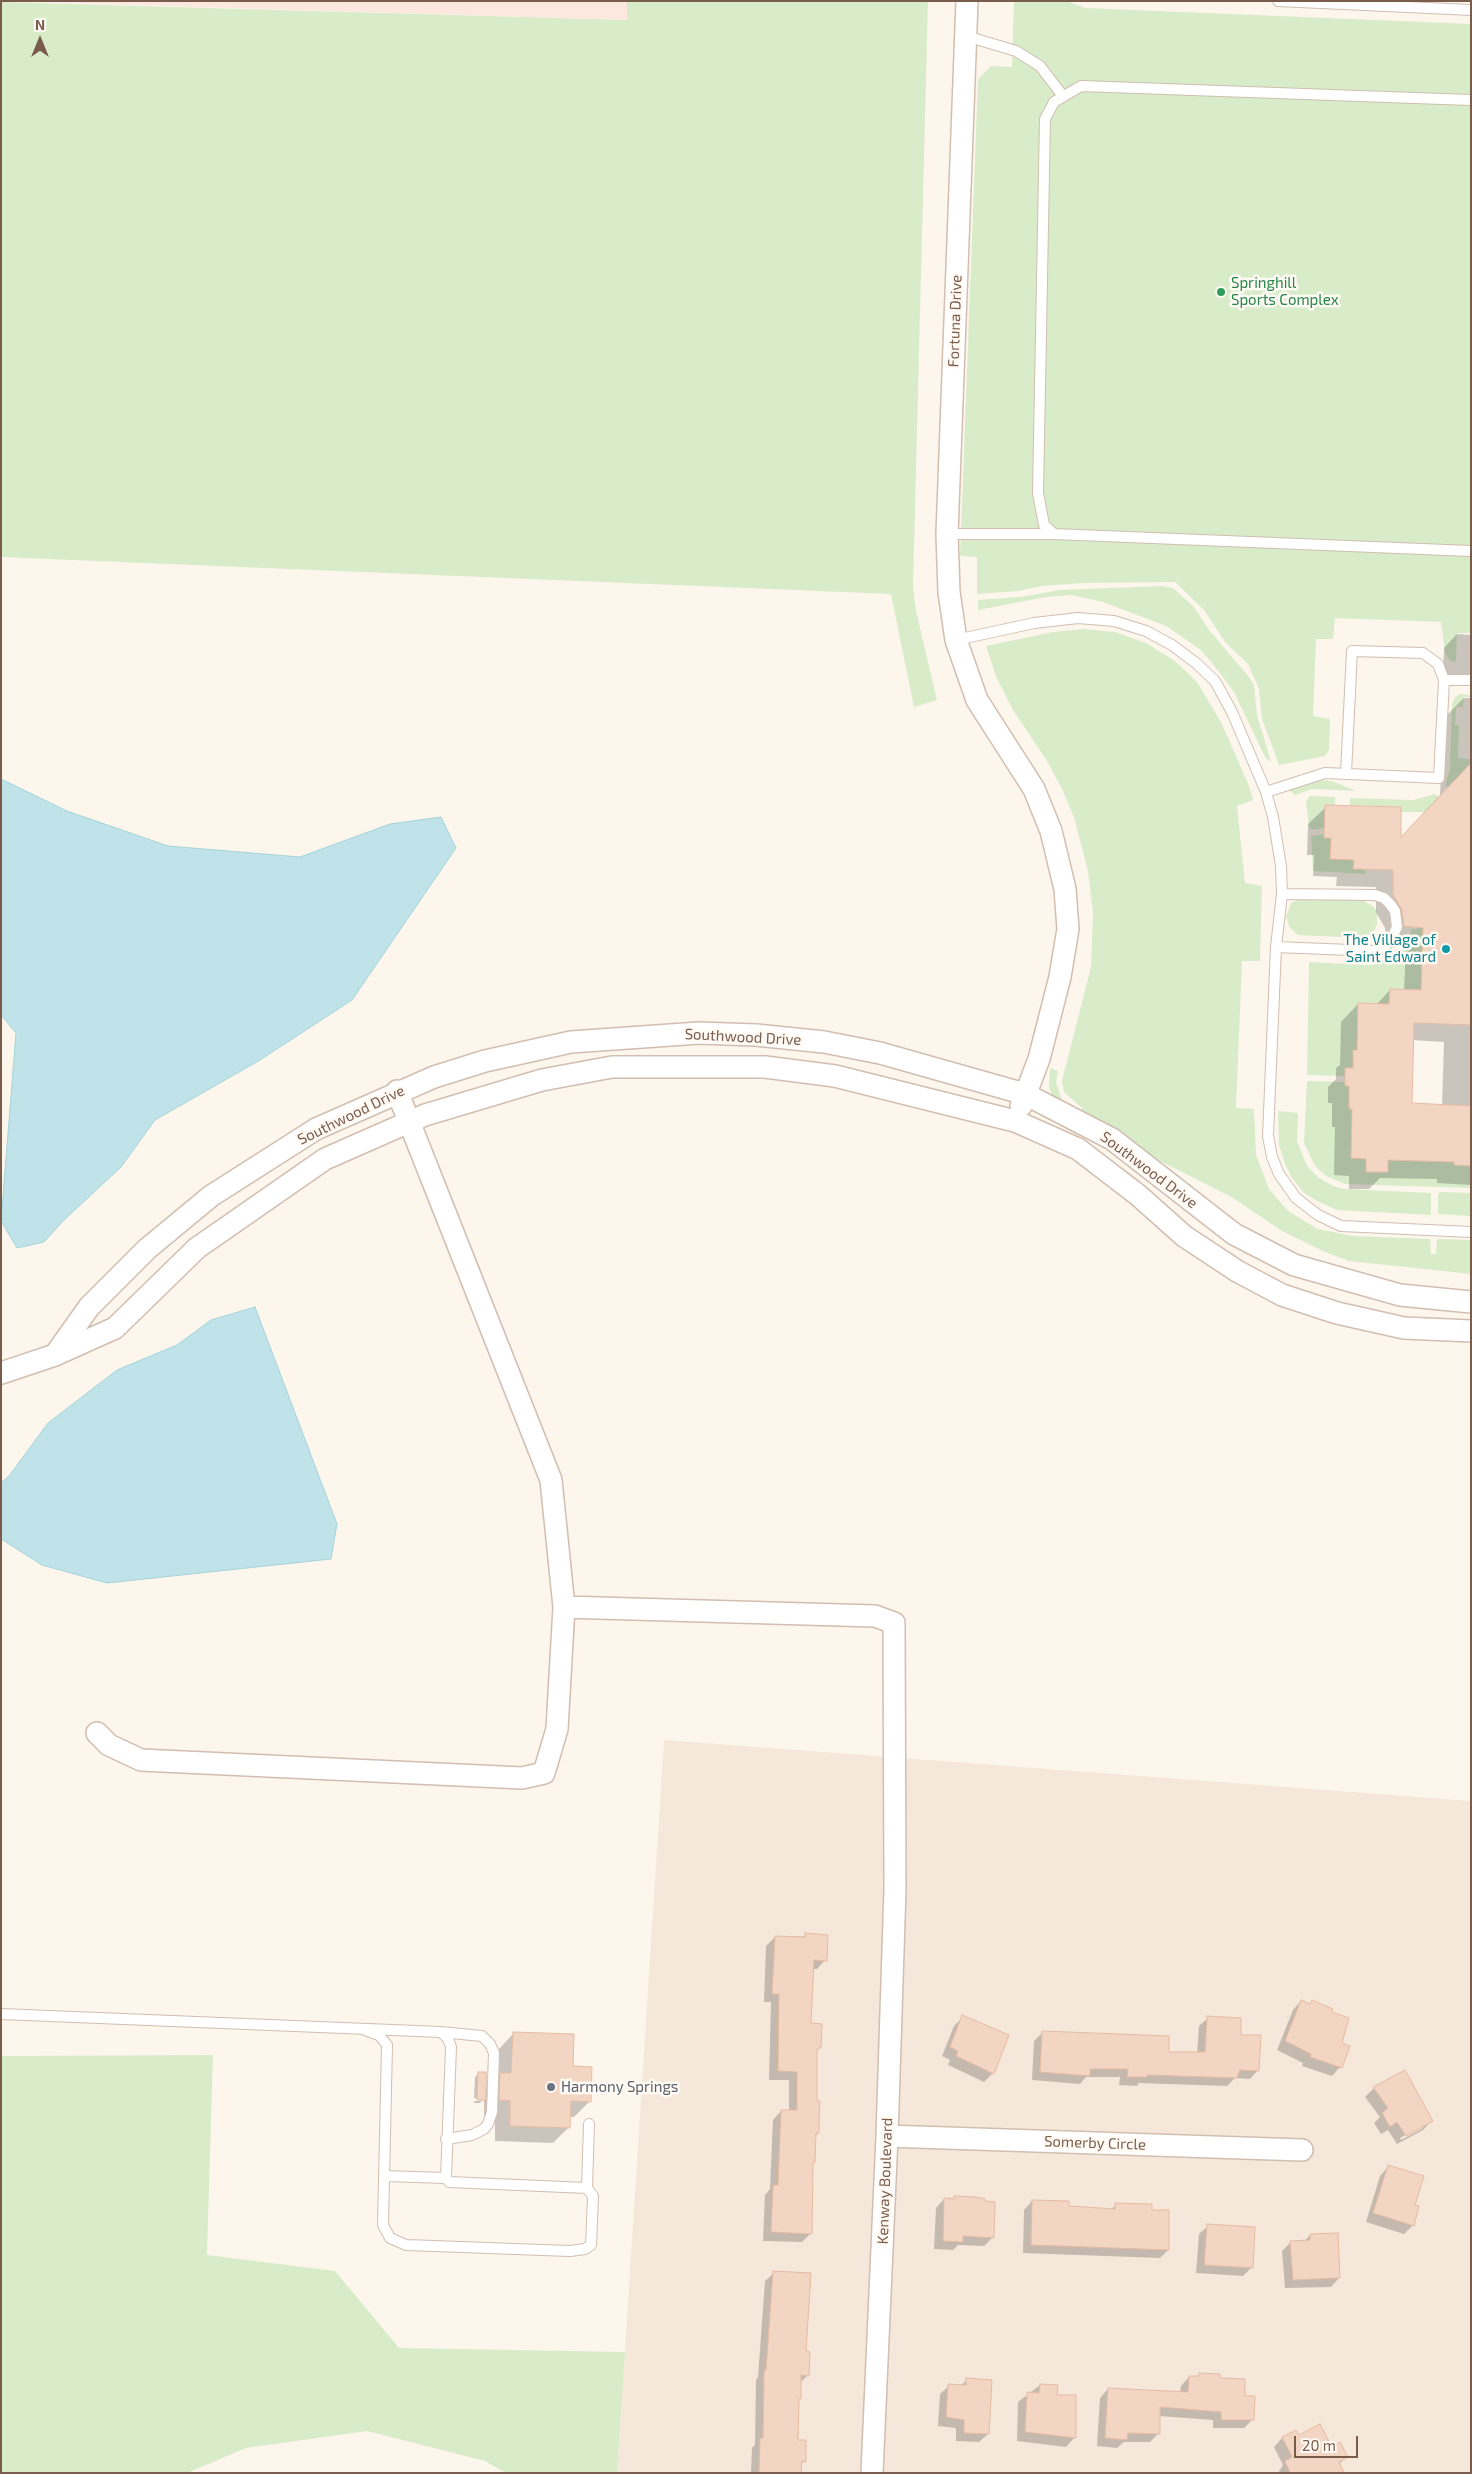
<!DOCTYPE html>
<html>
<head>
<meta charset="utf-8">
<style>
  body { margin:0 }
  #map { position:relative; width:1472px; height:2474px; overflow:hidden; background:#fdf6ec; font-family:"Exo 2",sans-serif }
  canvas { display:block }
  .frame { position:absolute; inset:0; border:2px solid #7a5c4d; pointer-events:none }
  .north { position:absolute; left:15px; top:15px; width:50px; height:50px; -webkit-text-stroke:4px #fffaf3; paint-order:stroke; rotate:0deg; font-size:14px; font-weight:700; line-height:20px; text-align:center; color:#7a5c4d }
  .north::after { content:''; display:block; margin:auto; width:18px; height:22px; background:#7a5c4d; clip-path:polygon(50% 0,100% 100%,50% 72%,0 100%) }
  .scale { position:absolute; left:1294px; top:2436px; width:64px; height:22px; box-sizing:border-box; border:2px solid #7a5c4d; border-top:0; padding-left:6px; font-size:15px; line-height:18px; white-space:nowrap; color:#7a5c4d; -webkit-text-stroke:4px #fffaf3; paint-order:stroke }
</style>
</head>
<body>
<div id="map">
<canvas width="1472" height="2474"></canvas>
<div class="frame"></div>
<div class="north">N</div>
<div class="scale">20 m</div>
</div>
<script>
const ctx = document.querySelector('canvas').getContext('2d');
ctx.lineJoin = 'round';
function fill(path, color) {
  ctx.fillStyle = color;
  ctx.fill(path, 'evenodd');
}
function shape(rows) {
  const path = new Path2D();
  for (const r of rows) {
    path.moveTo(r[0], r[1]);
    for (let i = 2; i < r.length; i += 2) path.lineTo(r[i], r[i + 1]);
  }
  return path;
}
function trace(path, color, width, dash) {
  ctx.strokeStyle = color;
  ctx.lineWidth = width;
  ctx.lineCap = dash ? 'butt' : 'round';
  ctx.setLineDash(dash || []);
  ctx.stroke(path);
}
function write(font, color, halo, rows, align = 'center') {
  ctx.font = font + ' "Exo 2",sans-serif';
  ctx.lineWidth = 5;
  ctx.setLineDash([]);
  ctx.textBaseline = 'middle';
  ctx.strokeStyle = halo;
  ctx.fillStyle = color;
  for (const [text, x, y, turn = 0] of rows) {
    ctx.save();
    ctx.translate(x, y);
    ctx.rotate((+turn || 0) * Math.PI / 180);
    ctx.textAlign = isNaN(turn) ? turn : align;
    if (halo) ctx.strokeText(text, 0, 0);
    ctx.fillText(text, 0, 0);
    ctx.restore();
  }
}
fill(shape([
  [664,1740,1471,1801,1471,2473,617,2473]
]), '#f5e8da');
fill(shape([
  [1,1,627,1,627,20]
]), '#fde8e0');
fill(shape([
  [627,1,928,1,913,586,916,611,937,700,914,707,891,594,1,557,1,2,627,20],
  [1014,1,1066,1,1086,8,1471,24,1471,633,1457,633,1456,662,1450,661,1445,653,1441,622,1335,618,1333,639,1316,639,1313,716,1330,719,1329,750,1325,756,1279,765,1262,719,1259,689,1248,664,1225,642,1204,610,1175,582,1083,583,1042,586,1018,591,977,594,977,557,960,556,978,79,991,66,1012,67],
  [1162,586,1173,588,1194,607,1209,630,1249,677,1254,685,1257,715,1271,762,1265,757,1235,694,1220,673,1201,650,1166,626,1103,602,1072,595,1046,597,978,610,978,600,1020,597,1060,590],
  [1084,629,1115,632,1146,643,1175,661,1197,682,1222,724,1249,786,1253,800,1237,806,1245,883,1262,886,1260,961,1242,961,1236,1108,1254,1109,1256,1155,1269,1189,1288,1211,1318,1229,1352,1236,1430,1239,1431,1254,1436,1254,1437,1239,1471,1240,1471,1274,1349,1261,1325,1252,1282,1231,1233,1198,1074,1117,1053,1098,1049,1087,1050,1068,1058,1071,1056,1083,1062,1099,1069,1106,1081,1111,1082,1108,1064,1092,1062,1081,1091,967,1093,913,1088,871,1074,817,1062,789,1047,761,1013,710,996,676,986,646,1053,632],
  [1460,694,1471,695,1471,697,1464,697,1463,707,1456,707,1455,725,1459,725,1458,758,1471,759,1470,803,1465,803,1445,785,1450,769,1452,704,1455,697],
  [1318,780,1332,781,1356,791,1312,789,1295,795,1288,789],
  [1435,794,1455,812,1401,812,1401,807,1350,805,1350,798,1413,800],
  [1310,796,1335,797,1335,806,1325,806,1324,828,1313,830,1309,827,1306,801],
  [1324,834,1324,838,1331,838,1354,860,1354,869,1365,869,1365,874,1313,871,1311,836],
  [1302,898,1362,900,1374,907,1377,912,1377,924,1373,933,1362,938,1298,935,1290,928,1286,917,1291,903],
  [1418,914,1423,925,1422,972,1450,990,1390,989,1389,1004,1358,1003,1357,1050,1353,1050,1353,1068,1346,1068,1345,1076,1307,1075,1309,962,1369,965,1383,962,1397,954,1406,944,1412,929,1417,929],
  [1307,1081,1345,1082,1349,1086,1349,1109,1355,1109,1366,1159,1366,1172,1387,1172,1388,1160,1454,1162,1455,1165,1471,1166,1471,1188,1345,1184,1326,1176,1315,1166,1304,1143],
  [1278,1111,1298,1113,1297,1141,1307,1166,1319,1178,1333,1186,1344,1189,1431,1193,1431,1215,1337,1210,1319,1202,1304,1193,1292,1178,1285,1164,1279,1145],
  [1440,1192,1471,1193,1471,1216,1438,1214,1438,1195],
  [213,2055,207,2255,335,2271,399,2348,625,2352,617,2473,506,2473,485,2461,367,2431,246,2448,187,2473,1,2473,1,2056]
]), '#d8ecc9');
const water = shape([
  [1,779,67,811,168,846,300,857,390,824,441,817,456,848,352,1000,260,1060,155,1120,121,1167,64,1220,44,1242,17,1248,1,1221,16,1033,1,1015,1,779],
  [255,1307,337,1524,331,1559,107,1583,42,1565,1,1539,1,1483,9,1476,48,1423,117,1370,177,1345,211,1320,255,1307]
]);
fill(water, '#bfe3e8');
trace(water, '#a5d3da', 1);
fill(shape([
  [1457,634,1471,635,1471,676,1443,675,1444,648],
  [1464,698,1471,698,1471,1185,1437,1183,1437,1179,1380,1178,1369,1189,1349,1189,1349,1176,1334,1175,1335,1127,1332,1127,1332,1103,1328,1103,1328,1087,1336,1079,1336,1068,1340,1065,1341,1022,1358,1004,1376,1005,1390,990,1404,991,1406,945,1387,944,1385,928,1376,912,1376,887,1336,886,1337,877,1313,876,1314,855,1307,855,1308,824,1326,807,1400,839,1440,795,1442,742,1447,715],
  [1412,1040,1444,1042,1442,1106,1411,1104],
  [826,1936,825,1960,817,1969,813,1969,810,2025,820,2047,816,2051,815,2102,818,2133,815,2136,811,2163,811,2233,802,2242,763,2241,765,2195,770,2189,773,2120,781,2111,789,2111,789,2080,769,2080,771,2002,764,2002,766,1946,775,1937],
  [1301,2001,1331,2013,1340,2044,1340,2067,1332,2076,1302,2066,1303,2063,1277,2050,1293,2010],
  [963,2017,993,2073,984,2082,948,2065,950,2060,942,2056,954,2026],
  [1208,2018,1240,2036,1258,2070,1250,2079,1235,2078,1227,2086,1139,2083,1137,2086,1119,2085,1120,2077,1086,2077,1080,2084,1032,2080,1034,2041,1042,2033,1168,2054,1197,2054,1199,2026],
  [514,2033,571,2068,590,2101,574,2117,569,2117,569,2127,553,2143,495,2141,495,2117,484,2116,484,2099,480,2103,474,2103,474,2101,482,2101,482,2099,474,2098,475,2077,479,2073,485,2090,496,2078,498,2050],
  [1404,2072,1431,2121,1423,2130,1397,2144,1388,2130,1381,2134,1374,2123,1380,2117,1365,2097,1374,2088],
  [1423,2125,1423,2128,1401,2140,1400,2138],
  [1388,2167,1413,2206,1413,2225,1404,2234,1366,2222,1380,2176],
  [944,2199,993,2237,984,2246,958,2245,953,2250,934,2249,936,2208],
  [1032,2201,1068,2207,1110,2210,1116,2205,1151,2212,1168,2250,1160,2258,1023,2253,1024,2210],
  [1208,2226,1251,2268,1243,2276,1196,2273,1199,2234],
  [1310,2235,1339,2278,1331,2287,1285,2288,1282,2251,1291,2242,1304,2242],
  [774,2273,804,2352,808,2375,800,2383,800,2399,797,2401,796,2441,804,2461,800,2465,800,2473,751,2473,752,2448,755,2445,756,2380,758,2377,765,2281],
  [1200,2374,1244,2397,1253,2419,1244,2428,1213,2428,1213,2420,1159,2416,1158,2434,1150,2442,1124,2442,1117,2448,1097,2446,1100,2398,1108,2389,1180,2392,1181,2386,1189,2377,1197,2378],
  [967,2380,988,2434,979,2442,956,2441,956,2428,938,2426,940,2394,949,2386,960,2386],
  [1040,2385,1056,2396,1074,2396,1074,2438,1066,2447,1017,2441,1018,2402],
  [1296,2432,1298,2436,1331,2448,1346,2457,1339,2464,1342,2473,1278,2473,1283,2465,1274,2447,1282,2438]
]), '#0003');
const building = shape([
  [1471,763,1471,1025,1414,1023,1412,1103,1471,1106,1471,1166,1454,1165,1454,1162,1388,1160,1388,1172,1366,1172,1366,1159,1351,1158,1352,1109,1349,1109,1349,1086,1345,1086,1345,1068,1353,1068,1353,1050,1357,1050,1358,1003,1389,1004,1390,989,1421,990,1423,928,1404,926,1402,910,1393,894,1393,870,1353,869,1354,860,1330,859,1331,838,1324,838,1325,805,1401,807,1401,837,1471,763],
  [805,1933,828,1935,827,1961,814,1960,811,2023,822,2024,821,2048,818,2048,817,2053,817,2101,820,2101,819,2123,819,2133,816,2133,815,2162,813,2162,812,2234,771,2232,773,2185,778,2185,781,2110,797,2110,797,2072,778,2071,779,1994,772,1994,775,1936,805,1937,805,1933],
  [1301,2000,1310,2004,1312,2000,1333,2009,1332,2012,1349,2018,1342,2043,1350,2046,1342,2068,1310,2057,1311,2054,1285,2041,1301,2000],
  [962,2015,1009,2035,994,2074,956,2056,958,2051,950,2047,962,2015],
  [1207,2016,1241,2018,1241,2035,1261,2035,1259,2071,1240,2070,1237,2078,1147,2075,1147,2077,1127,2077,1128,2069,1090,2069,1090,2076,1040,2072,1042,2031,1169,2036,1169,2052,1205,2052,1207,2016],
  [513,2032,574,2034,573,2066,592,2067,591,2102,571,2101,570,2128,510,2126,510,2101,499,2100,500,2073,511,2073,513,2032],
  [1405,2070,1433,2121,1406,2136,1397,2122,1390,2127,1382,2113,1388,2108,1373,2087,1405,2070],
  [478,2072,486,2072,486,2100,477,2100,478,2072],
  [1388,2165,1424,2176,1415,2205,1419,2206,1414,2226,1373,2213,1388,2165],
  [954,2196,976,2197,985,2199,985,2201,995,2202,994,2238,963,2236,963,2242,943,2241,944,2198,954,2199,954,2196],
  [1032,2200,1069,2201,1069,2206,1115,2209,1115,2203,1152,2204,1152,2210,1169,2210,1169,2250,1031,2245,1032,2200],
  [1207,2224,1255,2227,1253,2268,1204,2265,1207,2224],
  [1338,2233,1340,2278,1293,2280,1290,2241,1310,2240,1310,2234,1338,2233],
  [773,2271,811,2273,806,2351,810,2352,809,2376,801,2375,801,2399,799,2399,798,2440,806,2440,806,2462,802,2461,801,2473,759,2473,760,2438,763,2438,764,2370,766,2370,773,2271],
  [1199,2373,1220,2374,1221,2378,1245,2379,1245,2396,1255,2396,1254,2420,1221,2420,1221,2412,1160,2407,1160,2434,1128,2433,1127,2440,1105,2438,1108,2388,1188,2392,1189,2376,1199,2376,1199,2373],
  [966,2378,992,2380,989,2434,964,2433,964,2420,946,2417,948,2384,966,2385,966,2378],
  [1040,2384,1058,2385,1057,2395,1076,2395,1076,2438,1025,2432,1027,2392,1039,2393,1040,2384],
  [1320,2424,1332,2447,1340,2442,1348,2457,1339,2462,1344,2473,1290,2473,1285,2461,1292,2457,1282,2437,1296,2430,1299,2435,1320,2424]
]);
fill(building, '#f3d5c3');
trace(building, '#e6bba3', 1);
const lane = shape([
  [1278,1,1471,10],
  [966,36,1016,51,1040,66,1063,96],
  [1471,100,1081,86,1054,102,1045,119,1038,493,1044,525,1054,534,1471,551],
  [947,534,1054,534],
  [956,640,1034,623,1078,618,1114,621,1146,631,1172,645,1196,663,1215,681,1232,712,1266,792,1273,817,1281,866,1282,894,1276,947,1268,1136,1272,1157,1279,1174,1296,1198,1318,1215,1341,1226,1471,1232],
  [1346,773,1352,651,1423,653,1438,664,1444,680],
  [1266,792,1325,773,1439,778,1444,680,1471,680],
  [1276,947,1375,951,1390,942,1397,927,1395,911,1390,904,1384,898,1375,895,1282,894],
  [1,2014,441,2032,448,2039,451,2047,446,2178,449,2182,587,2188,593,2196,591,2245,585,2249,570,2251,406,2245,390,2238,383,2225,387,2045,379,2035,365,2030],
  [441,2032,482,2036,490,2044,494,2053,492,2112,488,2124,484,2129,472,2135,446,2139],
  [384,2176,446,2178],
  [587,2188,589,2124]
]);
const street = shape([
  [967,1,947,534,949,592,956,640,977,700,1034,789,1051,831,1065,889,1068,929,1060,977,1039,1059,1021,1106],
  [1471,1302,1400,1295,1294,1265,1234,1234,1112,1139,1025,1094,880,1053,824,1042,756,1035,699,1033,571,1042,485,1061,434,1077,316,1129,211,1196,147,1249,89,1307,55,1355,115,1328,197,1248,325,1159,425,1115,542,1080,612,1067,765,1067,835,1076,1015,1121,1078,1149,1138,1195,1184,1236,1237,1271,1282,1295,1337,1313,1404,1328,1471,1331],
  [1,1373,55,1355],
  [564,1607,875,1616,894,1623,895,1889,887,2136,872,2473],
  [97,1733,109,1745,141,1760,522,1778,544,1773,557,1729,564,1607,551,1480,397,1091],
  [887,2136,1302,2150]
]);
trace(lane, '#d1beb0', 12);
trace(street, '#d1beb0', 24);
trace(lane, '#fff', 10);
trace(street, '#fff', 21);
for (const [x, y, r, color] of [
  [1221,292,5,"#2e9e5b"],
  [1446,949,5,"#0f9aa8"],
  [551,2087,5,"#6b7280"]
]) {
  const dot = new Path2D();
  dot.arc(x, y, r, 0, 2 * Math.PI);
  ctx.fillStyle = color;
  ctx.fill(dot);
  trace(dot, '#fffaf3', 2);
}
write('15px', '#27864d', '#fffaf3', [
  ["Springhill",1231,283],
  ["Sports Complex",1231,300]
], 'left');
write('15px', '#7a5c4d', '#fffaf3', [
  ["Fortuna Drive",955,321,-88],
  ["Southwood Drive",743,1037,3],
  ["Southwood Drive",351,1115,-26],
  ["Southwood Drive",1149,1170,37],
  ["Somerby Circle",1095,2143,2],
  ["Kenway Boulevard",885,2181,-88]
]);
write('15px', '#0d838f', '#fffaf3', [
  ["The Village of",1436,940],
  ["Saint Edward",1436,957]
], 'right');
write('15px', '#5b616d', '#fffaf3', [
  ["Harmony Springs",561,2087]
], 'left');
</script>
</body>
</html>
